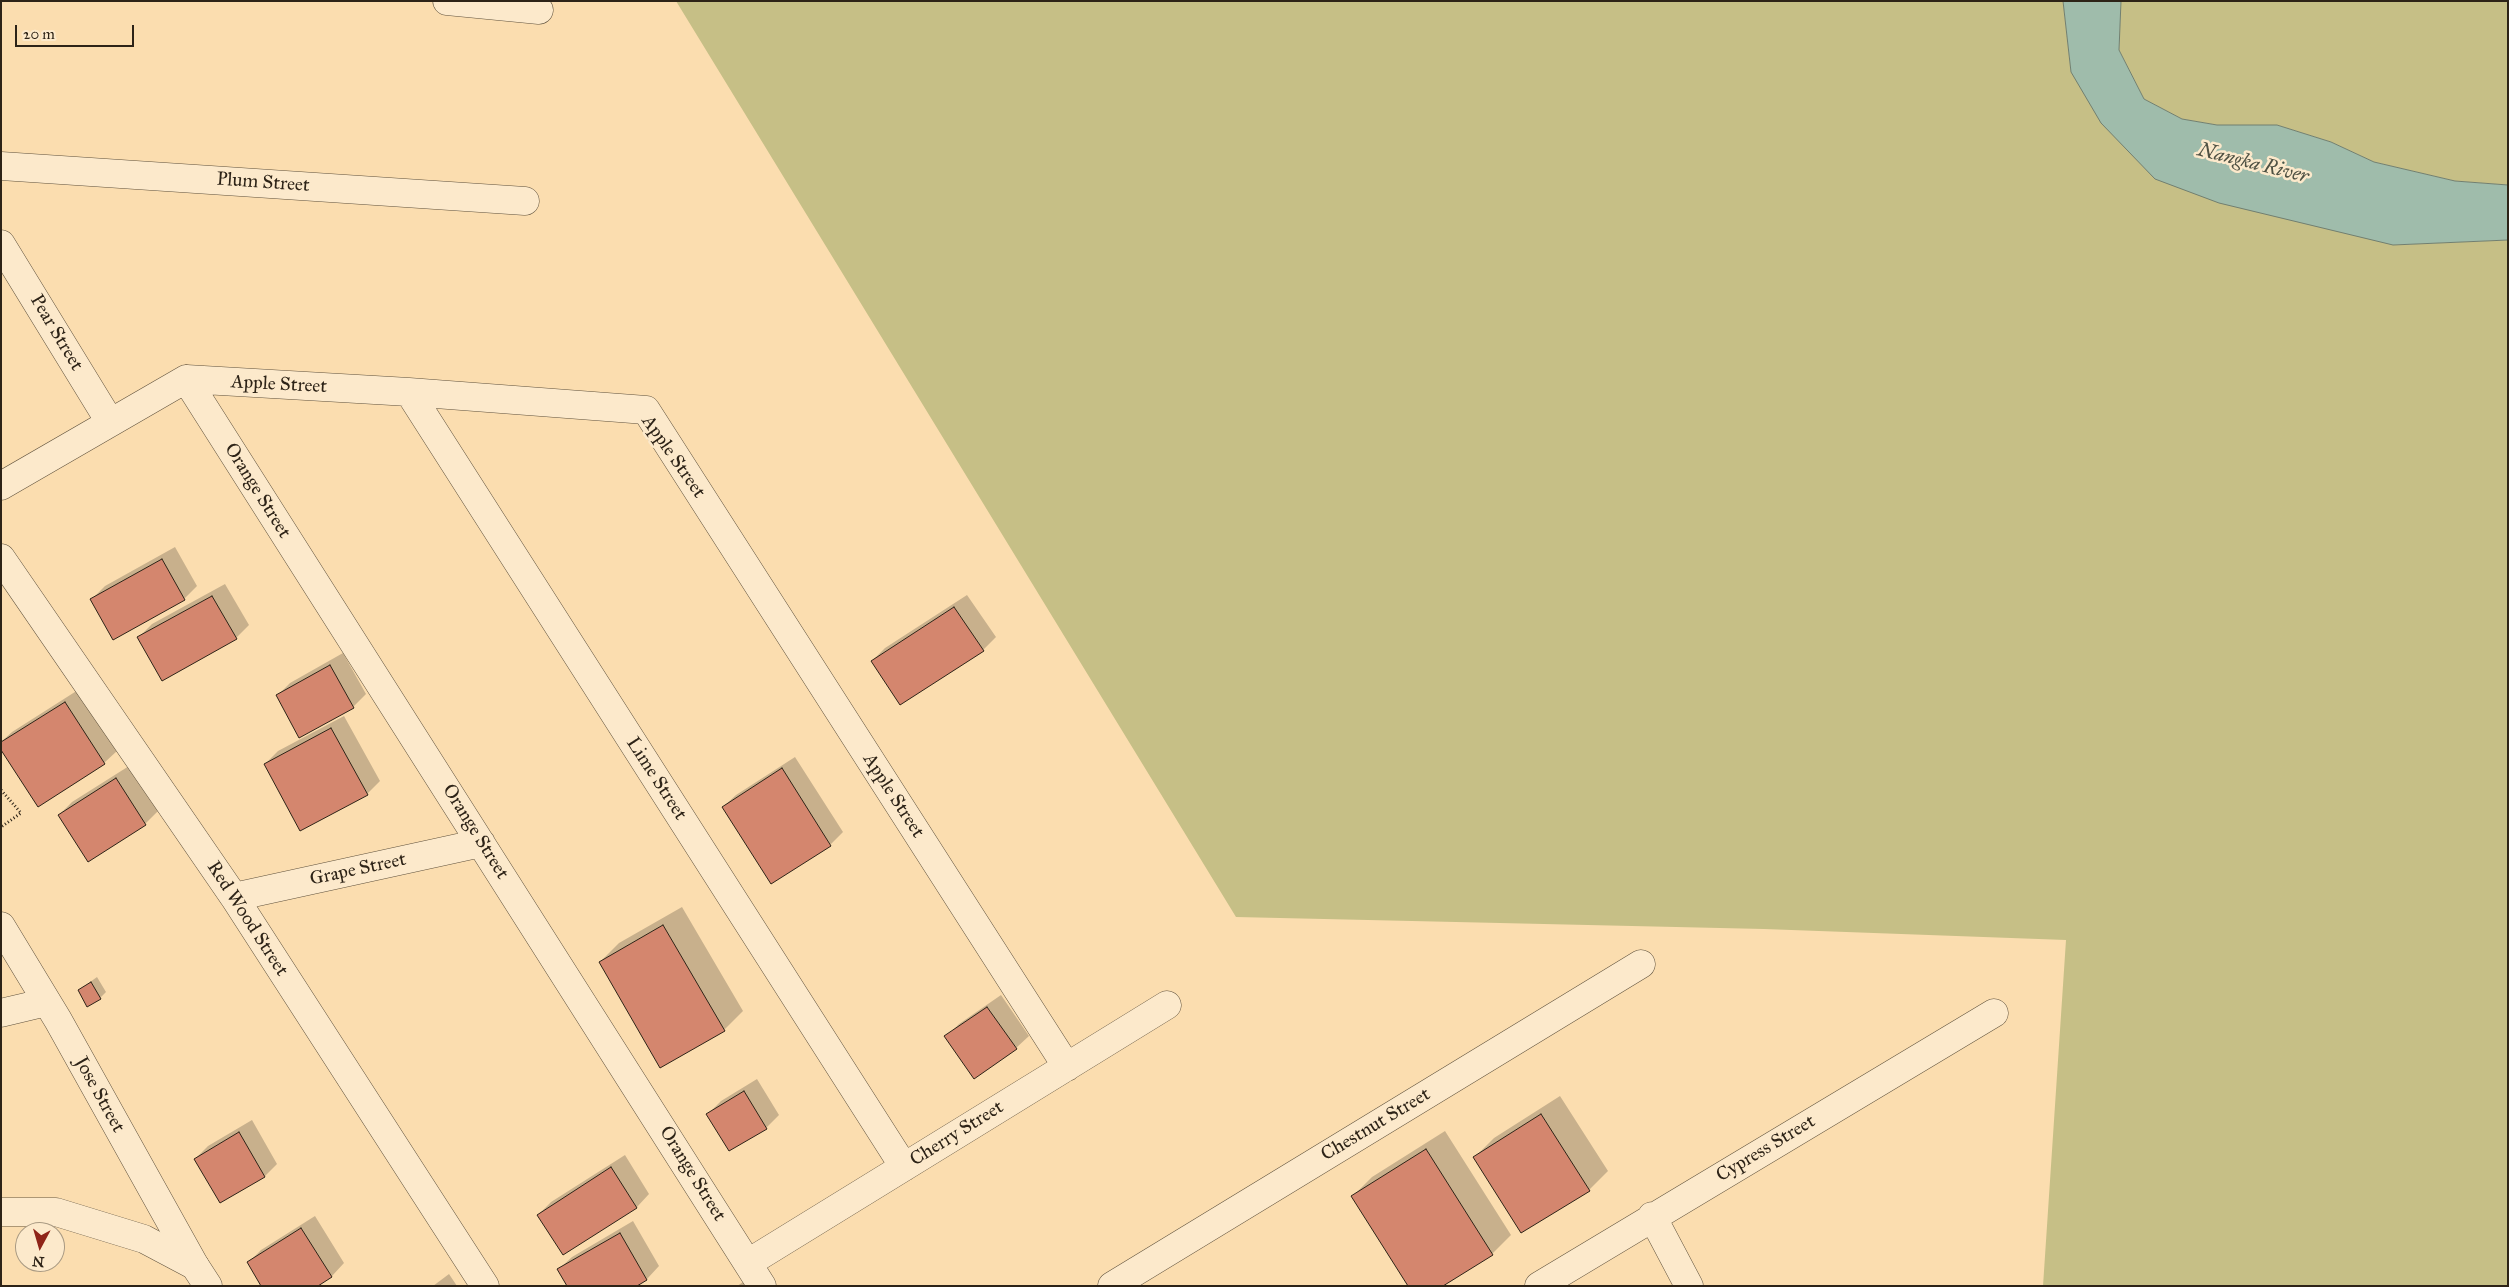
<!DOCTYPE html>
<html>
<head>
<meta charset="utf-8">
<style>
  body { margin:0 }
  #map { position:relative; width:2509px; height:1287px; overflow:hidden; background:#fbddaf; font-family:"IM FELL Great Primer",serif }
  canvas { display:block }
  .frame { position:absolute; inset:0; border:2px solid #2d2317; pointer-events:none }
  .north { position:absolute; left:15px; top:1222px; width:50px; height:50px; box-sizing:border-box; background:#fce9cb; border:1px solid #a99a83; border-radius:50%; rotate:186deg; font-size:14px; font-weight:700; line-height:20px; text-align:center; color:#2d2317 }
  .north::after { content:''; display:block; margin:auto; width:18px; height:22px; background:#8f2418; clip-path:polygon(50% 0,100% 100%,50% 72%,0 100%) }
  .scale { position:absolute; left:15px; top:25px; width:119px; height:22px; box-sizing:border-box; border:2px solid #2d2317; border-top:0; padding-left:6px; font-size:15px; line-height:18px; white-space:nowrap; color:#2d2317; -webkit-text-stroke:4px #fce9cb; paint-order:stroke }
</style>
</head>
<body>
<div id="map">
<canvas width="2509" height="1287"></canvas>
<div class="frame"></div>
<div class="north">N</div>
<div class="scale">20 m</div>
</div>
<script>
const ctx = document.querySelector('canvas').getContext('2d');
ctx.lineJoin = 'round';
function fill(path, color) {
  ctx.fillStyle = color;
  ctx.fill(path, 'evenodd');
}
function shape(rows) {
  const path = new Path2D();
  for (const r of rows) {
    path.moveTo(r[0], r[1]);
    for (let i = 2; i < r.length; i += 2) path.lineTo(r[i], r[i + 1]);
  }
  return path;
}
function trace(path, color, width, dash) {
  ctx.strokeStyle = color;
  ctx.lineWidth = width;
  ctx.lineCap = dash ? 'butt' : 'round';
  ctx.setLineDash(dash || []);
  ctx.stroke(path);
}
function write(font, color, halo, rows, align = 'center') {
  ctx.font = font + ' "IM FELL Great Primer",serif';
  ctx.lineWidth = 5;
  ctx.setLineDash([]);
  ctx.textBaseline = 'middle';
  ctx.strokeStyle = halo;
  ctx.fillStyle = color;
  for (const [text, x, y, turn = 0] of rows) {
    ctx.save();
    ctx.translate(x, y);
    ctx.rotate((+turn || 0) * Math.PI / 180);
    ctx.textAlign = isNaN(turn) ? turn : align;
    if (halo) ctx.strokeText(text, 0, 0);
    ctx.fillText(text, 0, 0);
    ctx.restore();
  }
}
fill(shape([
  [676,1,2063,1,2071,72,2393,245,2508,240,2508,1286,2043,1286,2066,940,1764,929,1236,917],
  [2121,1,2508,1,2508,185,2455,181,2374,162,2331,142,2277,125,2217,125,2182,119,2144,99,2119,50]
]), '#c6bf86');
const water = shape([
  [2063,1,2121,1,2119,50,2144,99,2182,119,2217,125,2277,125,2331,142,2374,162,2455,181,2508,185,2508,240,2393,245,2219,203,2155,179,2101,123,2071,72,2063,1]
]);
fill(water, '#9fbcab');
trace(water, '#717f70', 1);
fill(shape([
  [175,547,197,586,184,599,114,638,92,599,105,586],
  [225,584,249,625,236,638,139,637,152,624],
  [967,595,996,637,983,650,872,661,885,648],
  [343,653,366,694,353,707,300,736,277,696,290,683],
  [78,690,117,751,104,763,1,742,12,732],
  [344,716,380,781,367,794,265,764,278,751],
  [795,757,843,832,830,845,771,882,723,807,736,795],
  [129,766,158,811,145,824,59,815,72,802],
  [682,907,743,1011,724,1030,600,962,619,943],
  [97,977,106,992,100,998,79,990],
  [1001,995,1029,1036,1016,1048,946,1037,959,1024],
  [757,1079,779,1115,766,1128,708,1114,721,1101],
  [1560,1096,1608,1171,1589,1190,1475,1157,1494,1138],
  [252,1120,277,1164,265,1176,195,1159,208,1146],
  [1445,1131,1511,1235,1492,1254,1353,1196,1372,1177],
  [625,1155,649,1194,637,1207,563,1253,538,1215,551,1202],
  [315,1216,344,1263,332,1276,315,1286,248,1263,261,1250],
  [633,1221,659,1266,647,1279,635,1286,559,1269,572,1257],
  [449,1274,457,1286,433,1286],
  [748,1279,753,1286,737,1286]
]), '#0003');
const building = shape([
  [162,559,185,600,113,640,90,599,162,559],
  [212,596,237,639,162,681,137,637,212,596],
  [954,607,984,651,900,705,871,661,954,607],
  [330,665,354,708,299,738,276,695,330,665],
  [65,702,105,764,38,807,1,750,1,742,65,702],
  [331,728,368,795,300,831,264,764,331,728],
  [782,768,831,846,771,884,722,807,782,768],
  [116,778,146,825,88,862,58,815,116,778],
  [663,925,725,1031,660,1068,599,962,663,925],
  [91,982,101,999,87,1007,78,990,91,982],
  [987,1007,1017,1049,974,1079,944,1036,987,1007],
  [744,1091,767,1129,729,1151,706,1114,744,1091],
  [1541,1114,1590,1191,1521,1233,1473,1157,1541,1114],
  [239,1132,265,1177,220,1203,194,1159,239,1132],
  [1426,1149,1493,1255,1443,1286,1408,1286,1351,1196,1426,1149],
  [611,1167,637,1208,563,1255,537,1215,611,1167],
  [301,1228,332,1277,318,1286,261,1286,247,1262,301,1228],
  [620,1233,647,1280,637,1286,567,1286,557,1269,620,1233]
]);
fill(building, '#d4866e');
trace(building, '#2d2317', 1);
const minor = shape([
  [447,1,539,10],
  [1,166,525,201],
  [1,244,110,422],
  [186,379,762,1286],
  [409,392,904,1167],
  [1,486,186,379,409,392,646,410,1067,1067],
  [1,558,234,897,485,1286],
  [234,897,481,843],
  [1,926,58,1020,195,1266],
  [1,1013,47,1002],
  [1652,1216,1689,1286],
  [748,1263,1167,1005],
  [1112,1286,1641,964],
  [1539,1286,1994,1013]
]);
const tertiary = shape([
  [1,1212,56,1212,144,1239,195,1266,208,1286]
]);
trace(minor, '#60523d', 29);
trace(tertiary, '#60523d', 29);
trace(shape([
  [1,790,21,813,1,827]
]), '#2d2317', 3, [1, 2.5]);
trace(minor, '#fce9cb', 28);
trace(tertiary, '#fce9cb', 28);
write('19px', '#2d2317', '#fce9cb', [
  ["Plum Street",263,183,4],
  ["Pear Street",56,333,59],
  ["Apple Street",279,385,3],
  ["Apple Street",673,457,55],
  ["Orange Street",257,491,58],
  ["Lime Street",656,779,57],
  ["Apple Street",893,796,57],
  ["Orange Street",475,832,58],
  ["Grape Street",358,870,-12],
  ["Red Wood Street",247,919,57],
  ["Jose Street",99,1095,61],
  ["Chestnut Street",1376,1125,-31],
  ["Cherry Street",957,1134,-32],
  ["Cypress Street",1766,1149,-31],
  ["Orange Street",692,1174,58]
]);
write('italic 20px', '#4f5143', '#fce9cb', [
  ["Nangka River",2253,164,14]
]);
</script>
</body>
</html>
